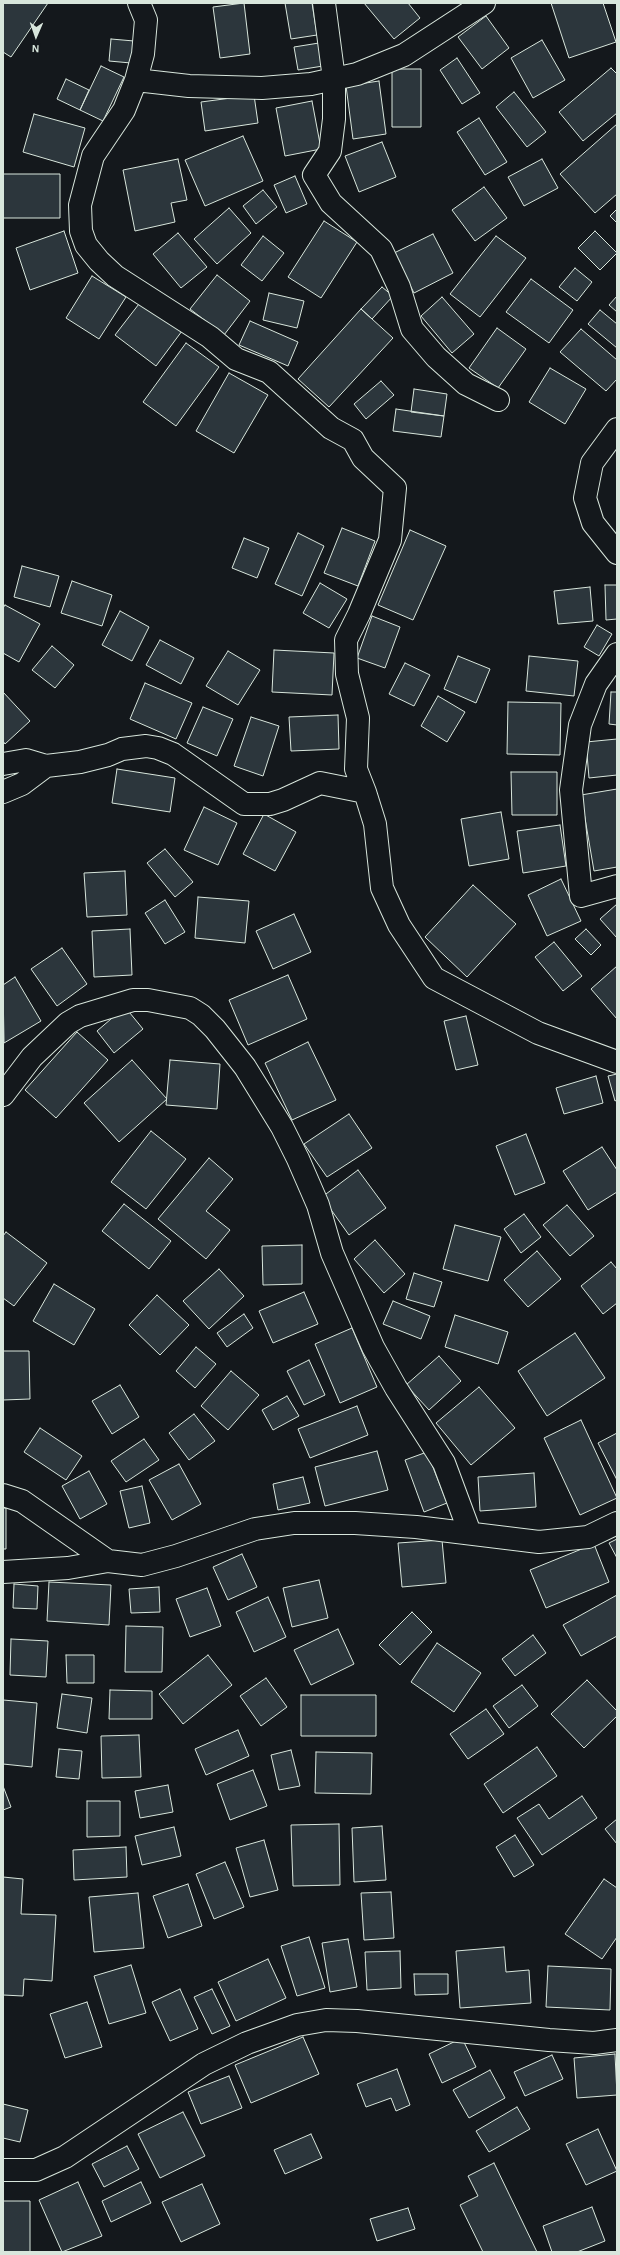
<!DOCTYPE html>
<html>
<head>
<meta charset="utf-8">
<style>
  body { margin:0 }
  #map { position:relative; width:620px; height:2255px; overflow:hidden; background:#14181c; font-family:"Alegreya Sans",sans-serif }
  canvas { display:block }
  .frame { position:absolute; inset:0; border:4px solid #d8e6dc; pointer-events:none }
  .north { position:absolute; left:16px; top:16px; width:40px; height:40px; -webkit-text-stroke:3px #14181c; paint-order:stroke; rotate:182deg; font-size:11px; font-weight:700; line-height:16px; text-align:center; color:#d8e6dc }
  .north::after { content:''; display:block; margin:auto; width:14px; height:18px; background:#d8e6dc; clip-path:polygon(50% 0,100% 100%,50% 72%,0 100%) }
</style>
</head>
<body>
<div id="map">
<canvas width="620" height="2255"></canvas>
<div class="frame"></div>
<div class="north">N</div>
</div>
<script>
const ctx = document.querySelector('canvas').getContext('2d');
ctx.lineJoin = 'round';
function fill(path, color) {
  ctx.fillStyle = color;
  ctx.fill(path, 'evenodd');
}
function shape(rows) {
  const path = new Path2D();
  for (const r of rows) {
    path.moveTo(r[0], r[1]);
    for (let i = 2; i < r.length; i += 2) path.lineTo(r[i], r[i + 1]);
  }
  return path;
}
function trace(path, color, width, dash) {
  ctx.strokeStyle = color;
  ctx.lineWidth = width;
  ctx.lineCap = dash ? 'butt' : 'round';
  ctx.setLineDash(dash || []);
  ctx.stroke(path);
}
const building = shape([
  [3,3,48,3,11,57,3,52,3,3],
  [244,3,250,54,220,58,213,7,244,3],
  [285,3,312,3,317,35,291,39,285,3],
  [364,3,408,3,420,18,394,39,364,3],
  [551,3,603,3,616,42,569,58,551,3],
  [486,16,509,48,482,69,458,37,486,16],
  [111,39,134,41,131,63,109,61,111,39],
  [542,40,565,80,533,98,511,58,542,40],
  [319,43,323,66,298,70,294,47,319,43],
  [457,58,480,93,462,104,440,70,457,58],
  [101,66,124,77,103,121,80,110,101,66],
  [611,68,617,74,617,113,583,141,559,112,611,68],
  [392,69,421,69,421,127,392,127,392,69],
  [66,79,89,90,80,110,57,99,66,79],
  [379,81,386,134,353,139,346,86,379,81],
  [514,92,546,132,527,147,496,107,514,92],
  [254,95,258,123,205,131,201,102,254,95],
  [312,101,321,149,285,156,276,108,312,101],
  [34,114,85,128,74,167,23,152,34,114],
  [479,118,507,162,485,175,457,132,479,118],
  [617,124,617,194,595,213,560,174,617,124],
  [243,136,263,181,205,206,185,160,243,136],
  [382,142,396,177,359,192,345,156,382,142],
  [178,159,187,200,171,203,175,222,135,231,123,170,178,159],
  [542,159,558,188,524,206,508,177,542,159],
  [3,174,60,174,60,218,3,218,3,174],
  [295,176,307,204,286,213,274,185,295,176],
  [484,187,507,218,475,241,452,210,484,187],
  [263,190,277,207,256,224,243,206,263,190],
  [229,208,251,233,217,264,194,239,229,208],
  [617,209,617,223,610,216,617,209],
  [324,221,357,242,321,298,288,277,324,221],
  [64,231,78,273,30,290,16,248,64,231],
  [595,231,617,253,600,270,578,248,595,231],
  [178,233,207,267,181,288,153,254,178,233],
  [433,234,453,273,414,293,394,253,433,234],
  [263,236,284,253,262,281,241,265,263,236],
  [496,236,526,258,480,317,450,294,496,236],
  [575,268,592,282,577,301,559,287,575,268],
  [217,275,250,301,224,335,190,309,217,275],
  [92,276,126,297,99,339,66,318,92,276],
  [531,279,573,310,549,343,506,312,531,279],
  [382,287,393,296,372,319,361,309,382,287],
  [269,293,304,301,297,328,263,320,269,293],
  [617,296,617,312,609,305,617,296],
  [442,297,474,334,452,353,421,316,442,297],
  [142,300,182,331,156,366,115,335,142,300],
  [361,309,393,338,329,407,298,379,361,309],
  [600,310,617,324,617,348,588,324,600,310],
  [250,321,298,342,288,366,239,345,250,321],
  [497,328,526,349,498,388,469,368,497,328],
  [581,329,617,360,617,379,606,391,560,352,581,329],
  [186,343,219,367,176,426,143,402,186,343],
  [550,368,586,389,565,424,529,402,550,368],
  [229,373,268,395,234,453,196,431,229,373],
  [381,381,394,395,366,419,354,404,381,381],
  [414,389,447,394,444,416,411,412,414,389],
  [396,409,444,416,441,437,393,431,396,409],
  [342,528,375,541,358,586,324,573,342,528],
  [410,530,446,546,413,620,378,605,410,530],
  [298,533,324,546,302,596,275,584,298,533],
  [244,538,269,548,257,578,232,568,244,538],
  [22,566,59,576,50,607,14,597,22,566],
  [72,581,112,595,102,626,61,613,72,581],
  [320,583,347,599,329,628,303,613,320,583],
  [605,585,617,585,617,619,606,620,605,585],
  [590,587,593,621,558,624,554,591,590,587],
  [5,605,40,624,19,662,3,653,3,608,5,605],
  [120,611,149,627,132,661,102,645,120,611],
  [372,616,400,627,385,668,357,658,372,616],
  [597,625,612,634,599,656,584,647,597,625],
  [160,640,194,658,181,684,146,665,160,640],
  [52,646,74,665,55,688,32,670,52,646],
  [274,650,334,653,332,695,272,692,274,650],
  [228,651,260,670,238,705,206,686,228,651],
  [458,656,490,669,476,703,444,689,458,656],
  [529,656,578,661,574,696,526,691,529,656],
  [405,663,430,675,414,706,389,694,405,663],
  [145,683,192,703,176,739,130,719,145,683],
  [3,692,30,721,5,744,3,741,3,692],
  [611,692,617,692,617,725,609,724,611,692],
  [438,696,465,712,447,742,421,726,438,696],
  [508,702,561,703,560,755,507,754,508,702],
  [203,707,233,719,217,756,187,743,203,707],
  [338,715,339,749,291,751,289,717,338,715],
  [251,717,279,726,263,776,234,766,251,717],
  [617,739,617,775,589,778,586,742,617,739],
  [117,769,175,778,170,812,112,803,117,769],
  [511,772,557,772,557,815,512,815,511,772],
  [617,789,617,867,594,871,581,795,617,789],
  [204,807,237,823,218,865,184,850,204,807],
  [501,812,509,859,469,866,461,819,501,812],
  [264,814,296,832,275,871,243,854,264,814],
  [560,825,566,866,523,873,517,831,560,825],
  [165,849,193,882,175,897,147,863,165,849],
  [125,871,127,915,87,917,84,873,125,871],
  [561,879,581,921,547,936,528,895,561,879],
  [473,885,516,924,467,977,425,937,473,885],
  [198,897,249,901,245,943,195,938,198,897],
  [165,900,185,932,165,944,145,913,165,900],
  [617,904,617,938,600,919,617,904],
  [294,914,311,952,273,969,256,931,294,914],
  [130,929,132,975,94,977,92,931,130,929],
  [586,929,601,945,591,955,575,939,586,929],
  [554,942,582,976,563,991,535,957,554,942],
  [62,948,87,984,57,1006,31,969,62,948],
  [617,966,617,1019,591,989,617,966],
  [288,975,307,1019,248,1045,229,1000,288,975],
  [15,977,41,1021,4,1043,3,985,15,977],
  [125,1007,143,1029,114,1053,97,1031,125,1007],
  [466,1016,478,1065,456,1070,444,1021,466,1016],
  [77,1032,108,1060,56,1118,25,1090,77,1032],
  [308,1042,336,1100,292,1120,265,1063,308,1042],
  [132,1060,167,1099,119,1142,84,1103,132,1060],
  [170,1060,220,1064,217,1109,166,1105,170,1060],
  [617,1074,617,1100,615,1101,608,1076,617,1074],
  [596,1076,603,1103,564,1114,556,1088,596,1076],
  [349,1114,372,1148,327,1177,304,1144,349,1114],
  [151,1131,186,1159,146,1209,111,1182,151,1131],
  [526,1134,545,1183,515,1195,496,1146,526,1134],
  [602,1147,617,1170,617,1192,588,1210,563,1171,602,1147],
  [209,1158,233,1179,206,1211,230,1230,206,1259,158,1219,209,1158],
  [358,1170,386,1208,349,1235,322,1197,358,1170],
  [124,1204,171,1241,149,1269,102,1231,124,1204],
  [567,1205,594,1236,570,1256,543,1225,567,1205],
  [524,1214,541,1237,521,1253,504,1229,524,1214],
  [455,1225,501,1237,488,1281,443,1269,455,1225],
  [6,1232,47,1263,14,1306,3,1298,3,1236,6,1232],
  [375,1240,405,1274,384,1293,354,1259,375,1240],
  [302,1245,302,1284,263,1285,262,1246,302,1245],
  [537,1251,561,1279,528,1307,504,1280,537,1251],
  [611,1262,617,1269,617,1303,603,1314,581,1286,611,1262],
  [219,1269,244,1296,209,1329,183,1301,219,1269],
  [414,1273,442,1282,434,1307,406,1299,414,1273],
  [54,1284,95,1309,74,1345,33,1321,54,1284],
  [304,1292,318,1324,273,1343,259,1311,304,1292],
  [157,1295,189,1325,160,1355,129,1325,157,1295],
  [393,1301,430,1316,421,1339,383,1324,393,1301],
  [244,1314,253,1328,227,1347,217,1333,244,1314],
  [455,1315,508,1332,498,1364,445,1347,455,1315],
  [352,1328,377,1387,340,1403,315,1344,352,1328],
  [575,1333,605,1378,547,1416,518,1371,575,1333],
  [196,1347,216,1364,195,1388,176,1371,196,1347],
  [3,1351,29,1351,30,1399,3,1400,3,1351],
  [439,1356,461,1381,429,1410,406,1385,439,1356],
  [309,1360,325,1395,304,1405,287,1371,309,1360],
  [231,1371,259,1395,228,1430,201,1406,231,1371],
  [120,1385,139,1417,112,1434,92,1401,120,1385],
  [479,1387,515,1428,471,1465,436,1423,479,1387],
  [287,1396,299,1416,273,1430,262,1410,287,1396],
  [357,1406,368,1435,310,1458,298,1429,357,1406],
  [194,1414,215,1441,189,1460,169,1433,194,1414],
  [581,1420,617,1498,580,1515,544,1438,581,1420],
  [40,1428,82,1456,66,1480,24,1452,40,1428],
  [617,1433,617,1480,598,1443,617,1433],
  [144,1439,159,1460,126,1482,111,1461,144,1439],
  [377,1451,388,1490,325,1506,315,1467,377,1451],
  [427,1452,447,1503,424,1512,405,1460,427,1452],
  [179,1464,201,1504,172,1520,149,1480,179,1464],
  [89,1471,107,1504,80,1519,62,1486,89,1471],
  [534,1473,536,1507,480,1511,478,1477,534,1473],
  [303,1477,310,1503,278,1510,273,1484,303,1477],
  [142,1486,150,1523,129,1528,120,1491,142,1486],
  [3,1508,6,1508,6,1549,3,1549,3,1508],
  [617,1539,617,1558,609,1543,617,1539],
  [442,1540,446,1583,402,1587,398,1543,442,1540],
  [594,1544,609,1582,546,1608,530,1570,594,1544],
  [242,1554,257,1587,228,1600,213,1567,242,1554],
  [319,1580,328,1618,292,1627,283,1588,319,1580],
  [49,1582,111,1585,109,1625,47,1621,49,1582],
  [14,1584,38,1586,37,1609,13,1608,14,1584],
  [159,1587,160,1612,131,1613,129,1589,159,1587],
  [207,1588,221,1626,190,1637,176,1599,207,1588],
  [617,1595,617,1636,581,1656,563,1625,617,1595],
  [268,1597,286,1637,254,1652,236,1612,268,1597],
  [412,1612,432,1632,400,1665,379,1645,412,1612],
  [126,1626,163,1627,162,1672,125,1672,126,1626],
  [338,1629,354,1664,311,1685,294,1650,338,1629],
  [533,1635,546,1653,515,1676,502,1659,533,1635],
  [11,1639,48,1641,46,1677,10,1675,11,1639],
  [437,1643,481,1673,454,1712,411,1682,437,1643],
  [66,1655,94,1655,94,1683,67,1683,66,1655],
  [208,1655,232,1685,183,1724,159,1694,208,1655],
  [266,1678,287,1707,261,1726,240,1696,266,1678],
  [587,1680,617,1711,617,1716,584,1748,551,1714,587,1680],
  [522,1685,538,1706,509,1728,493,1706,522,1685],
  [110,1690,152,1691,152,1719,109,1719,110,1690],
  [62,1694,92,1698,87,1733,57,1728,62,1694],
  [301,1695,376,1695,376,1736,301,1736,301,1695],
  [3,1700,37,1703,32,1767,3,1764,3,1700],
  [486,1709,504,1734,468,1759,450,1734,486,1709],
  [238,1730,249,1756,206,1775,195,1749,238,1730],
  [139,1735,141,1777,102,1778,101,1736,139,1735],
  [537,1747,557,1776,503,1813,484,1784,537,1747],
  [59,1749,82,1751,79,1779,56,1777,59,1749],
  [291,1750,300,1786,279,1790,271,1755,291,1750],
  [316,1752,372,1753,371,1794,315,1793,316,1752],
  [253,1770,267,1806,230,1820,217,1784,253,1770],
  [168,1785,173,1812,140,1818,135,1791,168,1785],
  [3,1786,11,1807,3,1810,3,1786],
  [582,1796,597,1818,542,1855,517,1818,539,1804,549,1819,582,1796],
  [87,1801,120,1801,120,1836,87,1837,87,1801],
  [617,1819,617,1844,605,1829,617,1819],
  [339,1824,340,1885,293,1886,291,1825,339,1824],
  [382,1826,386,1880,354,1882,352,1828,382,1826],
  [174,1827,181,1856,142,1865,135,1836,174,1827],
  [515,1835,534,1865,514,1877,496,1847,515,1835],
  [264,1840,278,1890,250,1897,236,1848,264,1840],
  [126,1847,127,1877,74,1880,73,1850,126,1847],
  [225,1862,244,1907,214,1919,196,1874,225,1862],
  [3,1877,23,1879,21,1914,56,1915,52,1981,24,1979,23,1996,3,1995,3,1877],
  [604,1879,617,1888,617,1937,602,1959,565,1934,604,1879],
  [188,1884,202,1926,168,1938,153,1896,188,1884],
  [391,1892,394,1938,364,1940,361,1893,391,1892],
  [138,1893,144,1948,94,1952,89,1897,138,1893],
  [309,1937,325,1988,297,1996,281,1946,309,1937],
  [348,1939,357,1987,330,1992,322,1943,348,1939],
  [504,1947,506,1972,529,1970,531,2003,460,2008,456,1951,504,1947],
  [400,1951,401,1988,367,1990,365,1952,400,1951],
  [268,1959,286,1998,236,2021,218,1982,268,1959],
  [131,1965,146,2013,109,2024,94,1976,131,1965],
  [548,1966,611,1969,610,2010,546,2007,548,1966],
  [414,1974,448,1974,448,1994,415,1995,414,1974],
  [180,1989,198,2029,170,2041,152,2002,180,1989],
  [212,1989,230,2026,212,2034,194,1997,212,1989],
  [87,2002,102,2047,65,2058,50,2014,87,2002],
  [303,2037,319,2074,251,2103,235,2065,303,2037],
  [462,2038,476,2067,442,2083,429,2054,462,2038],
  [615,2054,617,2095,577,2098,574,2058,615,2054],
  [552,2055,563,2079,525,2096,514,2072,552,2055],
  [397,2069,410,2105,396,2111,391,2098,366,2107,357,2084,397,2069],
  [490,2070,505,2098,469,2118,453,2090,490,2070],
  [229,2076,242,2108,201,2124,188,2092,229,2076],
  [3,2104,28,2110,20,2142,3,2138,3,2104],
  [517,2107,530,2129,489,2152,476,2131,517,2107],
  [183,2112,205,2156,160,2178,138,2134,183,2112],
  [598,2129,617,2171,586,2185,566,2144,598,2129],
  [311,2134,322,2158,285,2174,274,2150,311,2134],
  [127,2146,139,2169,104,2187,92,2164,127,2146],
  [494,2163,537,2252,483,2252,460,2205,478,2196,468,2176,494,2163],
  [78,2182,102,2236,62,2252,39,2200,78,2182],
  [141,2182,151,2203,111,2222,102,2201,141,2182],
  [202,2184,220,2224,181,2242,162,2202,202,2184],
  [3,2201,30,2201,30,2252,3,2252,3,2201],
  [592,2207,605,2241,577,2252,552,2252,543,2226,592,2207],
  [408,2208,415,2229,377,2241,370,2219,408,2208]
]);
fill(building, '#2c363c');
trace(building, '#d8e6dc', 1);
const street = shape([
  [324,3,334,79,334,119,330,151,314,175,331,203,381,249,399,287,412,329,436,357,466,384,498,400],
  [136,80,189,86,262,88,311,84,357,74,404,55,484,3],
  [617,429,592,463,585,498,593,523,617,553],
  [617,654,596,684,580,725,571,790,581,896,617,886],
  [3,764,26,760,46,766,80,762,108,755,122,749,146,746,158,748,173,754,244,804,270,804,283,800,320,783,365,792,356,769,358,718,347,674,346,640,359,614,390,540,395,488,363,458,353,440,331,428,269,372,236,359,210,337,115,276,99,261,86,245,81,231,80,205,93,156,124,110,136,80,143,54,146,20,139,3],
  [3,792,22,784,46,766],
  [365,792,375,824,382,888,399,925,434,978,538,1033,617,1062],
  [3,1095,32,1057,68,1023,80,1016,133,1000,148,1000,190,1008,201,1015,215,1029,245,1067,282,1127,298,1159,318,1205,332,1253,373,1347,396,1388,444,1463,470,1533],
  [3,1495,22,1501,108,1561,142,1565,176,1556,255,1529,294,1523,355,1523,416,1527,539,1542,588,1537,617,1523],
  [3,1572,68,1568,108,1561],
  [3,2170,36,2170,65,2157,204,2064,247,2043,297,2025,326,2020,357,2021,549,2040,594,2043,617,2040]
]);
trace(street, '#d8e6dc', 24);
trace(street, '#14181c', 22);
</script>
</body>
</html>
